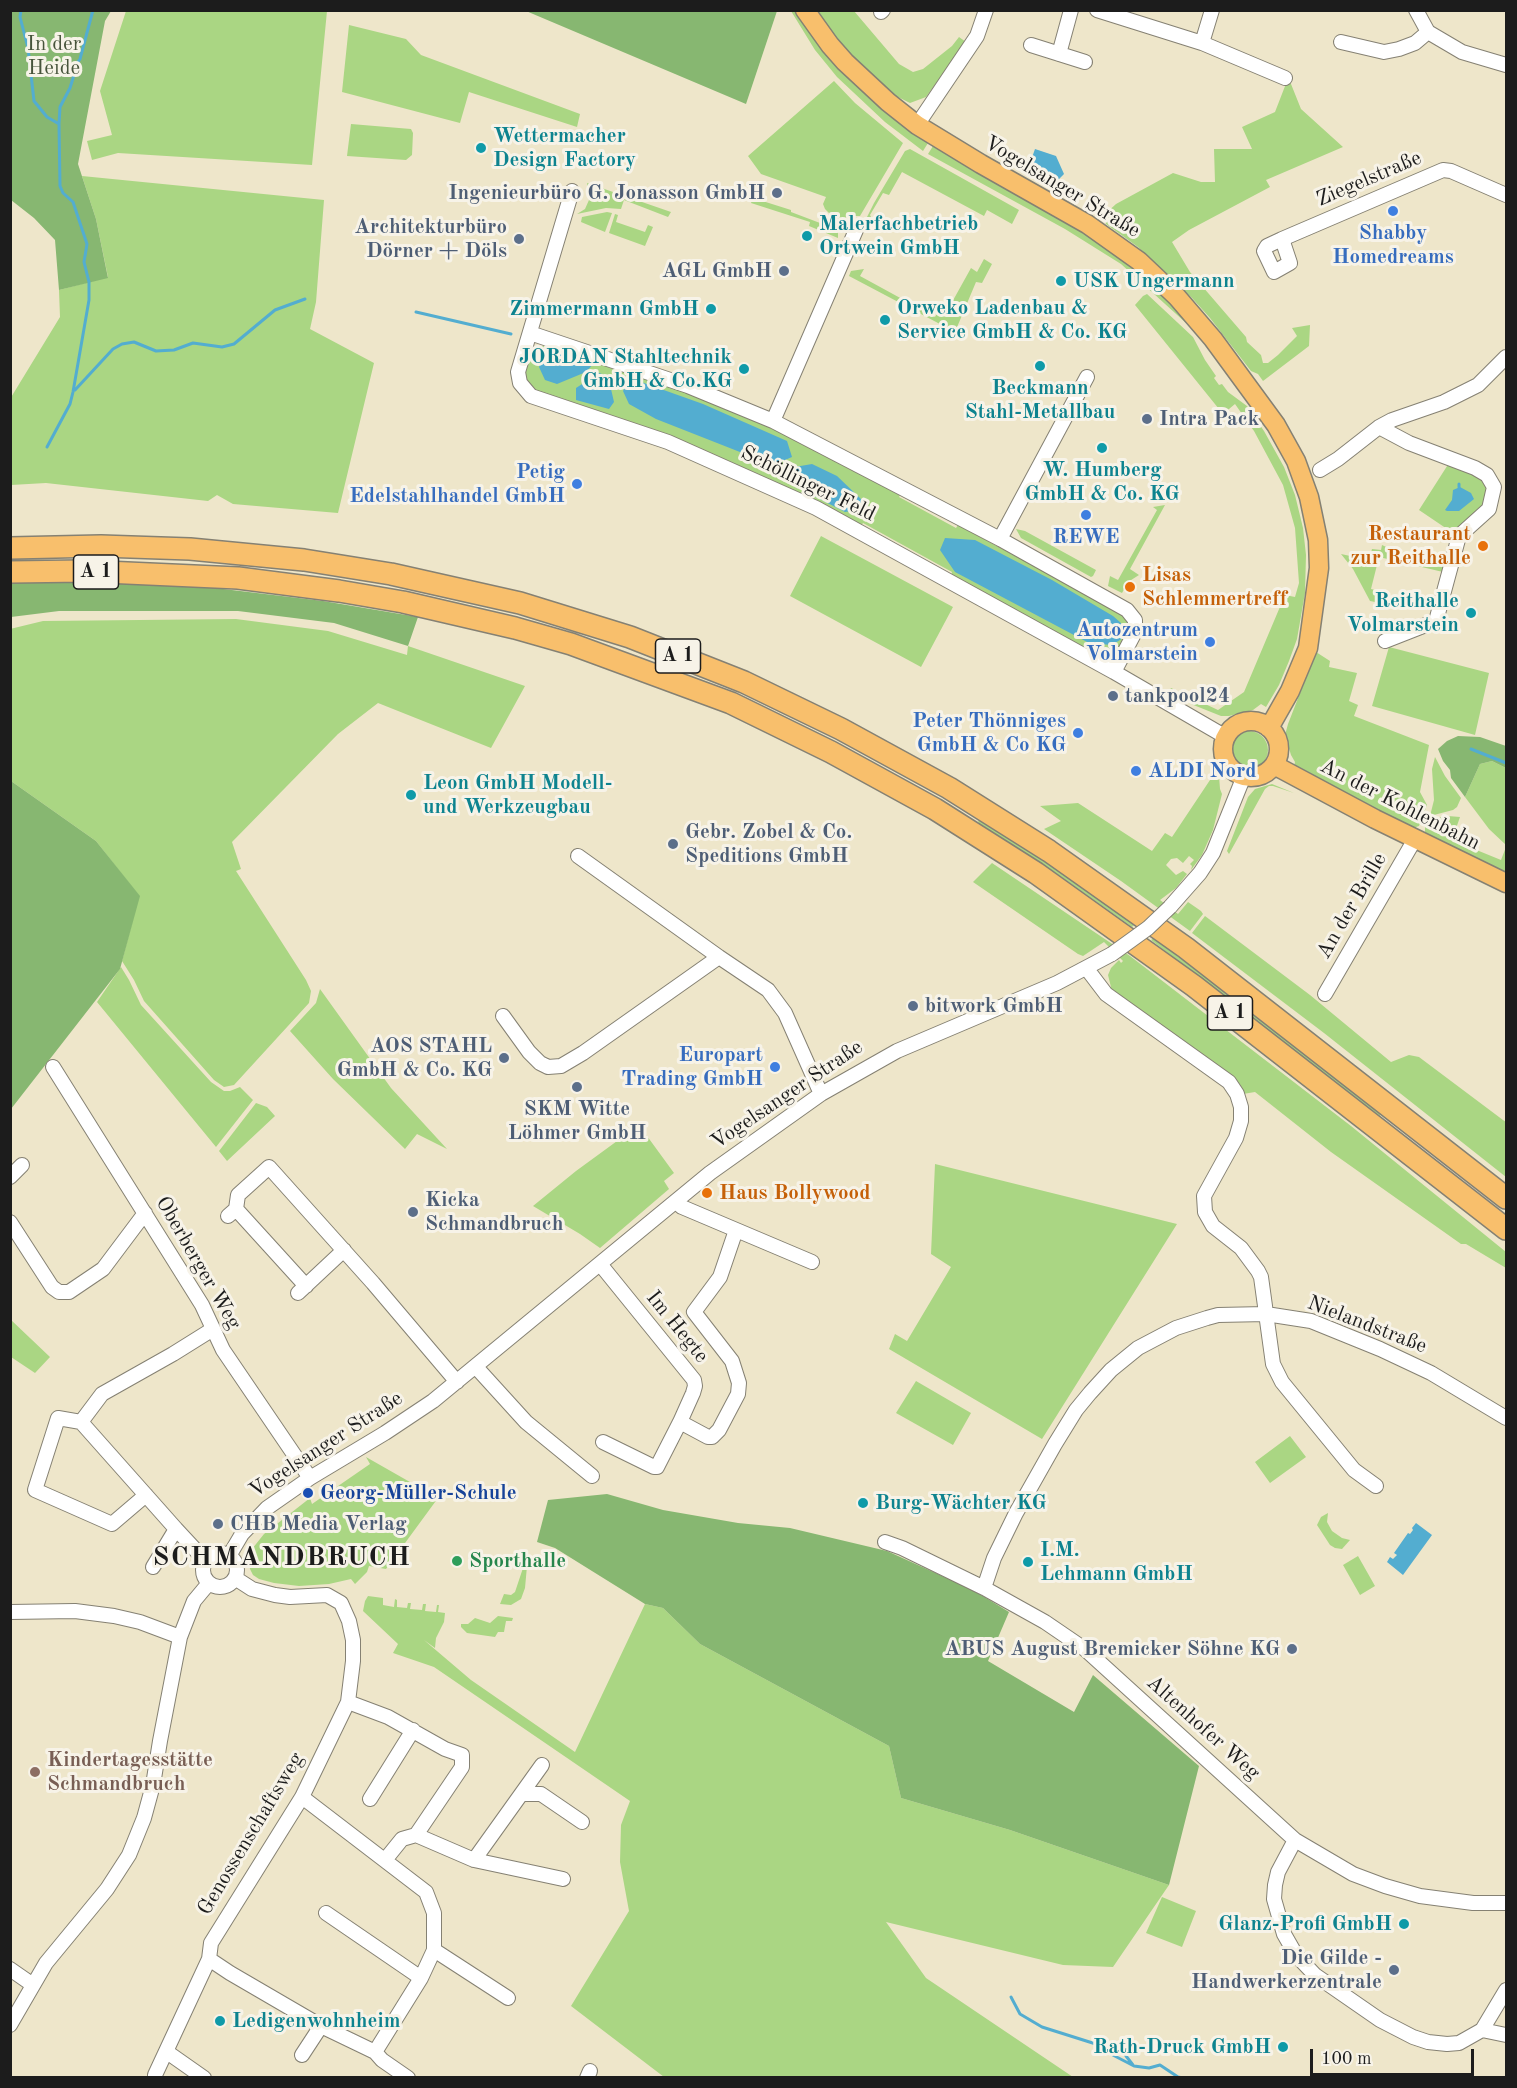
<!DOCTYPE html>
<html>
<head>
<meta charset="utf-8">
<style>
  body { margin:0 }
  #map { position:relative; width:1517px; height:2088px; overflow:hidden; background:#eee6ca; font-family:"Old Standard TT",serif }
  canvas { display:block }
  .frame { position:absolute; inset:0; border:12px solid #1c1c1c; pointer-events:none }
  .scale { position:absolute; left:1310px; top:2049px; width:164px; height:27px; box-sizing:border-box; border:3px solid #1c1c1c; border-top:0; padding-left:8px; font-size:18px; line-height:21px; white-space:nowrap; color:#1c1c1c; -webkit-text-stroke:4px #f7f3e8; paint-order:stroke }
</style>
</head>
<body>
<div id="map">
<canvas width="1517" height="2088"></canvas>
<div class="frame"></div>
<div class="scale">100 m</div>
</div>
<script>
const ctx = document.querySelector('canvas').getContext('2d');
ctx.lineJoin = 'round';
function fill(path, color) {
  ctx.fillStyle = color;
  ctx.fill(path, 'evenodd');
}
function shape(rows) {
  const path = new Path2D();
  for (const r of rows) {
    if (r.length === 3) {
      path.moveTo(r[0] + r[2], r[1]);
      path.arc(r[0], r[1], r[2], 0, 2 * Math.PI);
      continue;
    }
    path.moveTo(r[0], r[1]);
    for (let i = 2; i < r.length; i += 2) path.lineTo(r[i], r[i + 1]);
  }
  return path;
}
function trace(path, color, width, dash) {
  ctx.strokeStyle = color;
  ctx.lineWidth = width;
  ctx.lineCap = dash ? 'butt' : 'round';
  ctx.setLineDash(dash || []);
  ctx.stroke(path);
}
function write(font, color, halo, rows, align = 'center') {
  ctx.font = font + ' "Old Standard TT",serif';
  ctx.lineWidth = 6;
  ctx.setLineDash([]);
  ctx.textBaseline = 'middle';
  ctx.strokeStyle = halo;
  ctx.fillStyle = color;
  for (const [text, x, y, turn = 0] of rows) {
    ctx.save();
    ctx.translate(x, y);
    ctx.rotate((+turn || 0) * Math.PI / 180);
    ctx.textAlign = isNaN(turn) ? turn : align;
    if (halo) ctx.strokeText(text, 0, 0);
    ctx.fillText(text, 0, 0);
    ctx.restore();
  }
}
fill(shape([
  [126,11,327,11,312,165,118,153,92,160,87,141,112,135,100,91],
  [791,11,798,11,838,66,863,92,894,119,928,143,923,151,885,122,837,77,815,50],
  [814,11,854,11,899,64,913,72,923,69,952,46,959,37,966,42,926,97,910,103,896,96,854,59,839,43],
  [349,25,406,39,421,55,580,114,577,127,469,92,460,123,342,92],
  [834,81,855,103,903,143,860,216,848,216,839,223,825,209,823,204,826,197,761,174,748,156],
  [1287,81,1291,84,1301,109,1343,147,1266,180,1270,187,1189,230,1172,242,1190,272,1246,337,1247,342,1261,355,1263,363,1268,363,1278,355,1297,336,1292,328,1310,325,1309,346,1263,381,1258,374,1251,371,1210,318,1192,298,1138,247,1106,224,1104,219,1104,215,1116,204,1173,173,1201,182,1215,182,1214,149,1252,149,1242,127,1275,112],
  [351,124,411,129,413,133,412,155,406,160,347,156],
  [933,146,1070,221,1147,276,1184,318,1186,323,1121,264,1065,229,928,154],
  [910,149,1019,210,1012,224,987,210,984,216,902,172,889,195,883,193,870,215,874,223,870,222,867,217,874,203,905,151],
  [82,176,324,200,316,302,310,329,374,363,338,513,233,504,217,495,208,501,46,483,11,485,10,399,60,317,59,290,108,277,96,219],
  [587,183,671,212,668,217,624,200,621,209,606,208,577,214,585,209,589,200],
  [753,198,791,210,791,212,820,223,823,216,838,232,838,238,809,226,810,222,751,203],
  [607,212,612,213,605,232,581,222,582,217],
  [615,214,618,215,616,222,645,232,648,225,653,227,645,246,609,233],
  [984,259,992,264,982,283,976,282,955,332,849,276,851,271,864,269,860,276,935,317,939,310,946,313,971,268,977,272],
  [1147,294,1193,337,1205,360,1216,376,1214,378,1219,385,1222,384,1228,392,1247,406,1264,431,1284,467,1295,495,1303,528,1306,555,1305,593,1297,639,1289,661,1279,685,1266,707,1261,704,1253,710,1229,716,1221,716,1191,704,1169,692,1171,688,1218,710,1244,692,1285,595,1295,597,1299,583,1295,528,1283,485,1254,431,1235,404,1223,414,1135,305,1143,296],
  [545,345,553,346,702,398,777,430,901,493,899,497,956,528,958,525,1122,614,1128,622,1129,631,1119,650,1112,655,1096,655,951,576,952,572,863,523,861,526,799,494,685,444,535,391,526,382,524,373,531,353,539,347],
  [1449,463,1478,475,1485,481,1488,489,1482,510,1443,572,1379,557,1371,589,1384,592,1380,603,1370,601,1353,569,1341,554,1369,560,1372,549,1381,550,1382,545,1395,551,1445,562,1453,533,1419,510],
  [1165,505,1130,569,1139,575,1128,582,1122,593,1108,586,1110,576,1118,580,1157,510,1153,507],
  [1016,529,1025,531,1096,570,1093,576,1091,577,1021,538],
  [821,536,953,607,921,667,790,596],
  [236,619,328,631,407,655,408,646,525,686,491,748,378,703,338,734,232,842,241,869,236,871,306,980,311,991,309,1003,234,1085,224,1087,214,1080,144,1001,134,980,122,961,139,896,96,841,11,781,10,629,43,621],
  [1389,647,1489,673,1475,735,1372,706],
  [1316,652,1330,661,1329,667,1357,673,1349,701,1358,705,1354,716,1429,745,1420,792,1427,805,1419,826,1413,828,1410,827,1294,766,1295,762,1291,755,1285,735,1288,724],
  [1249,750,19],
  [1435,757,1445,776,1461,798,1457,807,1453,810,1430,816,1434,800,1432,769],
  [1492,761,1506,768,1506,845,1489,829,1465,797,1480,764],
  [1212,762,1219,776,1220,789,1222,794,1213,830,1202,855,1191,870,1192,866,1190,864,1194,860,1189,856,1183,863,1177,858,1171,859,1166,865,1176,875,1183,871,1187,874,1176,888,1160,900,1178,914,1188,902,1201,911,1203,914,1190,931,1121,881,1044,829,1061,821,1040,806,1078,803,1152,851,1165,833,1172,837,1212,777],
  [1272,784,1294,793,1273,786,1269,786,1265,789,1229,854,1227,851,1248,797,1255,789],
  [1448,816,1460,817,1452,840,1501,860,1506,847,1506,872,1425,833,1425,827,1428,823,1435,818],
  [978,821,982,821,1041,859,1135,924,1132,927,1059,875,979,823],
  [992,863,1130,956,1351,1126,1506,1252,1506,1268,1466,1244,1461,1244,1331,1152,1255,1092,1243,1094,1227,1073,1219,1066,1109,989,1111,987,1108,975,1111,968,1119,960,1121,963,1123,961,1104,942,1083,956,1078,954,973,882],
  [1205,916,1310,995,1391,1062,1409,1055,1419,1057,1503,1120,1506,1122,1506,1177,1324,1033,1192,933],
  [1154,938,1381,1113,1380,1116,1151,940],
  [121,967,129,980,141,1005,211,1082,224,1091,230,1091,240,1087,253,1100,216,1147,97,1002],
  [320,989,391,1088,447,1149,417,1134,405,1149,333,1079,290,1031,316,1003],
  [256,1103,267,1107,275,1116,227,1161,219,1151],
  [639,1125,674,1173,664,1181,669,1189,600,1248,580,1234,533,1206,576,1171],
  [935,1164,1177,1224,1042,1439,889,1349,895,1334,907,1341,951,1267,931,1254],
  [10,1319,50,1357,35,1373,11,1357],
  [916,1381,971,1413,953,1445,896,1413],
  [1290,1436,1306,1457,1270,1483,1255,1462],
  [366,1457,438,1498,386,1569,369,1566,367,1572,355,1584,351,1579,329,1584,299,1586,274,1583,259,1579,253,1575,250,1569,248,1559,252,1549,264,1534,310,1498,312,1504,370,1464],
  [1328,1513,1327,1522,1332,1531,1342,1538,1350,1540,1342,1549,1335,1548,1330,1545,1317,1525,1321,1517],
  [1358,1556,1375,1586,1360,1595,1343,1565],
  [524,1565,527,1566,525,1588,521,1599,511,1605,500,1604,504,1594,511,1595,515,1592],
  [368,1596,383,1598,383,1605,394,1607,395,1599,397,1600,397,1607,407,1608,408,1603,411,1603,410,1609,422,1610,423,1604,426,1604,425,1611,436,1612,437,1605,439,1605,438,1612,445,1613,444,1622,436,1638,435,1648,424,1640,471,1680,575,1752,645,1604,663,1608,700,1644,889,1746,901,1798,1010,1830,1169,1885,1113,1967,1063,1965,886,1922,926,1978,1073,2077,664,2077,571,2006,629,1911,620,1862,621,1825,630,1801,434,1667,393,1653,398,1644,363,1611,365,1601],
  [498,1616,513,1618,512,1621,506,1621,504,1632,498,1632,495,1637,467,1633,461,1627,461,1624,468,1624,475,1618,490,1623],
  [1162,1897,1196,1911,1182,1947,1146,1933]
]), '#aad683');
fill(shape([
  [10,11,111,11,105,21,78,164,96,219,108,278,59,290,55,240,34,218,11,200],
  [526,11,777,11,746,104],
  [92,578,182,584,323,601,418,617,408,646,334,623,238,611,59,611,11,617,10,581],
  [1458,736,1480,737,1506,746,1506,768,1492,761,1480,764,1465,797,1451,778,1450,770,1443,761,1438,749,1447,741],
  [11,781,96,841,140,896,120,969,11,1109],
  [607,1494,663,1510,738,1523,790,1528,887,1551,973,1590,1009,1612,988,1661,1074,1712,1093,1675,1199,1766,1169,1885,1010,1830,901,1798,889,1746,700,1644,663,1608,645,1604,555,1548,537,1542,548,1500]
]), '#87b771');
fill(shape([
  [1035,149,1056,156,1064,174,1054,184,1028,169],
  [554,349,595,362,586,372,557,384,545,380,539,367,544,355],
  [599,373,608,376,614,402,609,409,576,400,576,388],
  [630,378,703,404,787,441,792,457,773,465,656,419,629,404,623,391],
  [812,464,837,476,862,500,864,509,845,512,789,483,787,478,789,468],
  [1460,487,1471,493,1474,499,1459,511,1447,511,1445,510,1452,500,1453,490],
  [945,538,975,540,1052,580,1113,616,1121,623,1123,638,1112,645,1089,643,955,572,940,550],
  [1416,1523,1432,1535,1403,1575,1387,1562,1390,1557,1393,1559,1397,1555,1394,1553,1408,1533,1410,1534,1413,1530,1412,1528]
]), '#53add0');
trace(shape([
  [21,10,20,17,28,48,34,101,47,117,59,124],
  [416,312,511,334],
  [75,390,113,349,122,344,134,342,156,351,174,350,193,343,222,347,234,344,275,310,305,299],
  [47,447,70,404,73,392,89,300,89,282,84,262,87,244,73,202,63,193,60,186,59,124,60,107,70,88,74,75,73,69,80,59,93,10],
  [1459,484,1459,487],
  [1471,749,1506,763],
  [1011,1997,1020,2014,1042,2027,1099,2045,1109,2053,1134,2066,1149,2068,1160,2065,1178,2077,1183,2078],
  [1121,2043,1126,2056,1133,2065]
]), '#53add0', 3);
const minor = shape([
  [1097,10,1202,43,1285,78],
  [1416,10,1428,32,1462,52,1506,65],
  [881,12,883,10],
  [1341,42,1384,52,1399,49,1415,43,1428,32],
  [1202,43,1212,10],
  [1031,45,1085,62],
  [1059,54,1071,10],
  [917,125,977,36,986,10],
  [572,191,518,372,520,383,531,396,668,442,816,508,1114,672,1226,737],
  [1282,239,1290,263,1274,272,1264,251,1267,246,1282,239,1443,170,1451,171,1506,195],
  [530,333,688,386,773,421,1000,539,1127,610,1135,620,1135,632,1114,672],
  [773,421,856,230],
  [1379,427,1409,443,1475,468,1487,475,1494,487,1489,509,1459,536,1436,621,1385,641],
  [1320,470,1338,459,1379,427,1392,420,1444,402,1478,385,1506,357],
  [1000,539,1087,377],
  [578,856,719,957,768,990,785,1013,821,1094],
  [1170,907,1200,873,1213,853,1244,776],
  [1087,969,1106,994,1229,1082,1237,1094,1241,1107,1241,1121,1236,1138,1204,1196,1205,1212,1213,1226,1241,1248,1258,1271,1261,1277,1273,1364,1282,1382,1354,1470,1376,1486],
  [1325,994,1415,839],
  [503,1016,529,1052,540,1063,548,1067,561,1066,583,1053,719,957],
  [53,1067,202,1305,223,1350,310,1478],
  [10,1177,22,1165],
  [676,1202,682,1207,812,1262],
  [236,1209,306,1286],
  [228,1216,236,1209,238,1195,269,1167,373,1283,457,1382],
  [10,1222,52,1287,59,1292,69,1292,103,1269,145,1213],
  [600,1264,694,1380,695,1386,693,1393,680,1422,708,1437,712,1437,719,1430,738,1394,739,1383,732,1361,694,1312,720,1277,736,1230],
  [298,1293,344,1250],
  [476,1367,526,1422,592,1476],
  [81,1422,176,1529,202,1557,207,1559],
  [603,1442,654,1467,657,1467,680,1422],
  [146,1495,112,1524,35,1490,58,1418,81,1422,102,1394,173,1354,213,1329],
  [885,1542,902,1548,984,1588,1045,1622,1086,1650,1295,1840,1353,1874,1385,1886,1420,1896,1473,1903,1506,1903],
  [220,1570,17],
  [229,1556,242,1534,267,1508,310,1478,385,1433,433,1401,710,1173,821,1094,897,1051,1057,983,1112,954],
  [153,1567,176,1529],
  [984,1588,994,1558,1016,1513,1055,1444,1076,1410,1090,1393,1111,1370,1138,1348,1176,1328,1207,1318,1218,1315,1266,1314,1311,1321,1380,1349,1431,1373,1506,1418],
  [10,1612,75,1611,114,1616,140,1622,180,1637],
  [348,1702,388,1717,445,1749,462,1755,462,1767,416,1835],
  [522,1794,541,1794,582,1822],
  [302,1797,426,1892,434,1913,434,1950,421,1978,375,2052],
  [370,1799,413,1730],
  [1295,1840,1278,1872,1275,1885,1274,1899,1284,1934,1296,1955,1315,1975,1380,2020,1413,2037,1428,2042,1447,2044,1459,2043,1482,2030,1506,1990],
  [385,1860,402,1839,416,1835,474,1860,563,1879],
  [474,1860,542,1765],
  [326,1913,421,1978],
  [434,1950,508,1998],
  [209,1959,230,1973,321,2026,375,2052,382,2060,408,2078],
  [10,1969,33,1985],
  [10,2025,46,1963,107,1889,129,1855,144,1818,153,1785,160,1741,180,1637,194,1601,209,1583],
  [1482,2030,1506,2035],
  [167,2052,204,2078],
  [302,2055,321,2026],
  [155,2075,209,1959,211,1943,302,1797,348,1702,353,1661,353,1640,349,1621,341,1603,327,1595,290,1597,275,1595,252,1589,235,1578],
  [587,2078,590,2071]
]);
const major = shape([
  [805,10,830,45,845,62,888,102,917,125,981,164,1087,224,1139,261,1177,297,1213,339,1276,425,1296,461,1309,497,1318,540,1319,568,1308,648,1290,691,1269,728],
  [1251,749,28],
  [1274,765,1375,819,1506,883]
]);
const highway = shape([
  [10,548,101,546,190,549,304,560,391,574,520,603,630,637,744,682,841,729,949,788,1049,851,1186,948,1506,1198],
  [10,572,83,571,238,578,339,591,403,602,515,628,571,644,731,703,831,752,935,809,1036,873,1194,986,1506,1229]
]);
trace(minor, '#858173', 16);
trace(major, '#858173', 21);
trace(highway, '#858173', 24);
trace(minor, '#fff', 14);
trace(major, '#f8bf6c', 18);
trace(highway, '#f8bf6c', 21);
const minorBridge = shape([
  [1112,954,1148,928,1170,907]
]);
trace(minorBridge, '#858173', 16, []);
trace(minorBridge, '#fff', 14);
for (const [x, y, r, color] of [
  [481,148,6,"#0f9aa8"],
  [777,193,6,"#5c6f8a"],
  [1393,211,6,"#3f7fe0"],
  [807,236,6,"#0f9aa8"],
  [519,239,6,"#5c6f8a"],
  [784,271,6,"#5c6f8a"],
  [1061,281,6,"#0f9aa8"],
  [711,309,6,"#0f9aa8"],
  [885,320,6,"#0f9aa8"],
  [1040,366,6,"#0f9aa8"],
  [744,369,6,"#0f9aa8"],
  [1147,419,6,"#5c6f8a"],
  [1102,448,6,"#0f9aa8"],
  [577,484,6,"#3f7fe0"],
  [1086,515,6,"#3f7fe0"],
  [1483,546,6,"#e8710a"],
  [1130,587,6,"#e8710a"],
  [1471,613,6,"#0f9aa8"],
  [1210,642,6,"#3f7fe0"],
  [1113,696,6,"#5c6f8a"],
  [1078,733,6,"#3f7fe0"],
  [1136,771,6,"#3f7fe0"],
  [411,795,6,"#0f9aa8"],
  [673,844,6,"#5c6f8a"],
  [913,1006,6,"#5c6f8a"],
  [504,1058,6,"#5c6f8a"],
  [775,1067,6,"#3f7fe0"],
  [577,1087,6,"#5c6f8a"],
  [707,1193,6,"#e8710a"],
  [413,1212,6,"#5c6f8a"],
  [308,1493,6,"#1a4fb4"],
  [863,1503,6,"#0f9aa8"],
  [218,1524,6,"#5c6f8a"],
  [457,1561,6,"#2e9e5b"],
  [1028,1562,6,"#0f9aa8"],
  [1292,1649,6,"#5c6f8a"],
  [35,1772,6,"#8d6e63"],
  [1404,1924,6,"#0f9aa8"],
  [1394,1970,6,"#5c6f8a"],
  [220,2021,6,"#0f9aa8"],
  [1283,2047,6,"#0f9aa8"]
]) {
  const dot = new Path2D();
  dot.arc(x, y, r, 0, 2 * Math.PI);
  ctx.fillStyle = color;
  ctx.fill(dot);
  trace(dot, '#f7f3e8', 2);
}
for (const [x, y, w] of [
  [96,572,45],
  [678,656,45],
  [1230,1013,45]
]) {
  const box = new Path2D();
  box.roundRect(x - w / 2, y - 17, w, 34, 4.5);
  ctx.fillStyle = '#f7f3e8';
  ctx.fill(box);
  trace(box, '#1c1c1c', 1.5);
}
write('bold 20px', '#1c1c1c', null, [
  ["A 1",96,572],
  ["A 1",678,656],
  ["A 1",1230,1013]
]);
write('21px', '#47543b', '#f7f3e8', [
  ["In der",54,44],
  ["Heide",54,68]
]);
write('bold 21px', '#0d838f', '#f7f3e8', [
  ["Wettermacher",493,136],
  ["Design Factory",493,160],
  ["Malerfachbetrieb",819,224],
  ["Ortwein GmbH",819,248],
  ["USK Ungermann",1073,281],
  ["Orweko Ladenbau &",897,308],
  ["Service GmbH & Co. KG",897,332],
  ["Zimmermann GmbH",699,309,"right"],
  ["JORDAN Stahltechnik",732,357,"right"],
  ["GmbH & Co.KG",732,381,"right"],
  ["Beckmann",1040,388,"center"],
  ["Stahl-Metallbau",1040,412,"center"],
  ["W. Humberg",1102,470,"center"],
  ["GmbH & Co. KG",1102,494,"center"],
  ["Reithalle",1459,601,"right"],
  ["Volmarstein",1459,625,"right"],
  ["Leon GmbH Modell-",423,783],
  ["und Werkzeugbau",423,807],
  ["Burg-Wächter KG",875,1503],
  ["I.M.",1040,1550],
  ["Lehmann GmbH",1040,1574],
  ["Glanz-Profi GmbH",1392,1924,"right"],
  ["Ledigenwohnheim",232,2021],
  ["Rath-Druck GmbH",1271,2047,"right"]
], 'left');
write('21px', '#1c1c1c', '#f7f3e8', [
  ["Ziegelstraße",1369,179,-23],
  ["Vogelsanger Straße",1062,187,31],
  ["Schöllinger Feld",808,484,26],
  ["An der Kohlenbahn",1400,805,27],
  ["An der Brille",1352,906,-60],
  ["Vogelsanger Straße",787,1095,-34],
  ["Oberberger Weg",198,1263,60],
  ["Nielandstraße",1367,1325,21],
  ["Im Hegte",677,1327,51],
  ["Vogelsanger Straße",326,1445,-33],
  ["Altenhofer Weg",1203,1728,42],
  ["Genossenschaftsweg",251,1834,-59]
]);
write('bold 21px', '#4e5e75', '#f7f3e8', [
  ["Ingenieurbüro G. Jonasson GmbH",765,193],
  ["Architekturbüro",507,227],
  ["Dörner + Döls",507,251],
  ["AGL GmbH",772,271],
  ["Intra Pack",1159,419,"left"],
  ["tankpool24",1125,696,"left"],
  ["Gebr. Zobel & Co.",685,832,"left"],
  ["Speditions GmbH",685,856,"left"],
  ["bitwork GmbH",925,1006,"left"],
  ["AOS STAHL",492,1046],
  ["GmbH & Co. KG",492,1070],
  ["SKM Witte",577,1109,"center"],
  ["Löhmer GmbH",577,1133,"center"],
  ["Kicka",425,1200,"left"],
  ["Schmandbruch",425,1224,"left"],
  ["CHB Media Verlag",230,1524,"left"],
  ["ABUS August Bremicker Söhne KG",1280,1649],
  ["Die Gilde -",1382,1958],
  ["Handwerkerzentrale",1382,1982]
], 'right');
write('bold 21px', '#366cbe', '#f7f3e8', [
  ["Shabby",1393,233,"center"],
  ["Homedreams",1393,257,"center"],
  ["Petig",565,472],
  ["Edelstahlhandel GmbH",565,496],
  ["REWE",1086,537,"center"],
  ["Autozentrum",1198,630],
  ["Volmarstein",1198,654],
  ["Peter Thönniges",1066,721],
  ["GmbH & Co KG",1066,745],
  ["ALDI Nord",1148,771,"left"],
  ["Europart",763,1055],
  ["Trading GmbH",763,1079]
], 'right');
write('bold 21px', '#c56008', '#f7f3e8', [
  ["Restaurant",1471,534,"right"],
  ["zur Reithalle",1471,558,"right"],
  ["Lisas",1142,575],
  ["Schlemmertreff",1142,599],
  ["Haus Bollywood",719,1193]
], 'left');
write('bold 21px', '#164399', '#f7f3e8', [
  ["Georg-Müller-Schule",320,1493]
], 'left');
write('bold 21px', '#27864d', '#f7f3e8', [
  ["Sporthalle",469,1561]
], 'left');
write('bold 21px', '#785e54', '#f7f3e8', [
  ["Kindertagesstätte",47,1760],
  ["Schmandbruch",47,1784]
], 'left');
ctx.letterSpacing = '1.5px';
write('bold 27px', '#1c1c1c', '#f7f3e8', [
  ["SCHMANDBRUCH",282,1558]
]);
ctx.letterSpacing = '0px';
</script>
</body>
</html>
